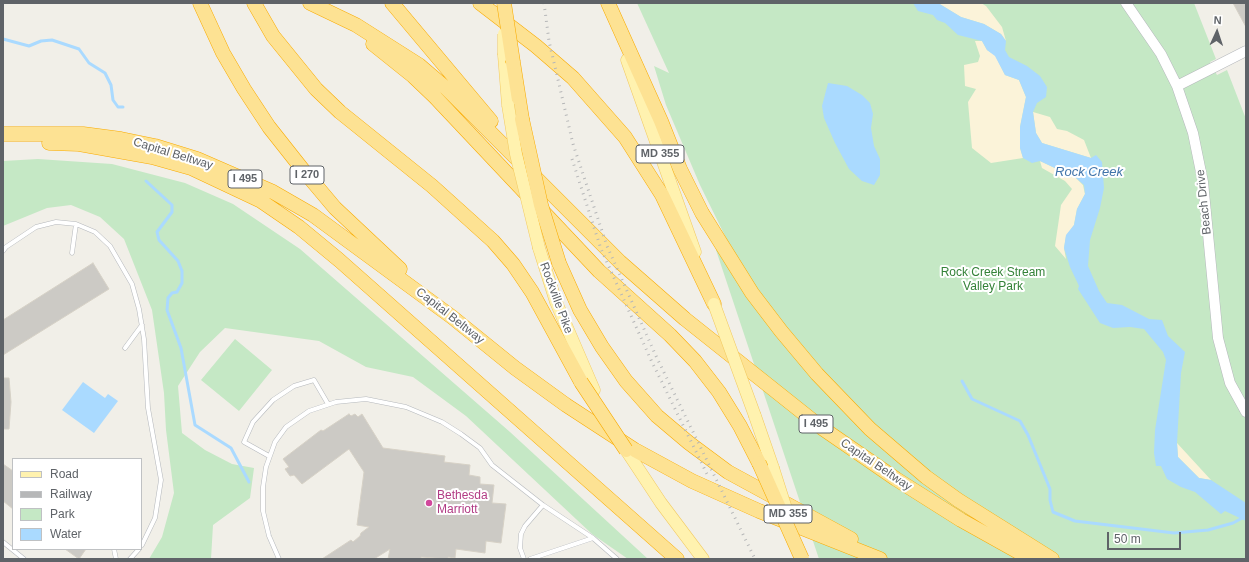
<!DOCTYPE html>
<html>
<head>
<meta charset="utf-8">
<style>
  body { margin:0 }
  #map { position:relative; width:1249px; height:562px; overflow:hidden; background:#f1efe8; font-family:Helvetica,sans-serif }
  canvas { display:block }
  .frame { position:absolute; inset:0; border:4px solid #5f6368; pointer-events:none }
  .legend { position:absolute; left:12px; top:458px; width:130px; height:92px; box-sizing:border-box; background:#fff; border:1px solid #bfc1c3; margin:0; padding:5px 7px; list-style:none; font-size:12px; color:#5f6368 }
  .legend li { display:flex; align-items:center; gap:8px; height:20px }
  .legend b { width:20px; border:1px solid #bfc1c3 }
  .north { position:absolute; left:1197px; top:12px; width:40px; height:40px; -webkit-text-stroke:3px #fff; paint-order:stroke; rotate:3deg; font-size:11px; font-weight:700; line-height:16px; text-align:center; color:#5f6368 }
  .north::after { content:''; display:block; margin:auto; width:14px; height:18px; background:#5f6368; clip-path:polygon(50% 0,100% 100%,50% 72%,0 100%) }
  .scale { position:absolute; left:1107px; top:532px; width:74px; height:18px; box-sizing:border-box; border:2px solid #5f6368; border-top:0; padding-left:5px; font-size:12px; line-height:14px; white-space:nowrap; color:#5f6368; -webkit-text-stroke:3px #fff; paint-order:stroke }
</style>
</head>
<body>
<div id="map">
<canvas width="1249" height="562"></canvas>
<div class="frame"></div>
<ul class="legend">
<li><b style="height:5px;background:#fff2af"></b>Road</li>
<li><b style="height:5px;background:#b6b7b8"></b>Railway</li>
<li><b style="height:11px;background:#c5e8c5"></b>Park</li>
<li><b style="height:11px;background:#aadaff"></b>Water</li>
</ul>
<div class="north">N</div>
<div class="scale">50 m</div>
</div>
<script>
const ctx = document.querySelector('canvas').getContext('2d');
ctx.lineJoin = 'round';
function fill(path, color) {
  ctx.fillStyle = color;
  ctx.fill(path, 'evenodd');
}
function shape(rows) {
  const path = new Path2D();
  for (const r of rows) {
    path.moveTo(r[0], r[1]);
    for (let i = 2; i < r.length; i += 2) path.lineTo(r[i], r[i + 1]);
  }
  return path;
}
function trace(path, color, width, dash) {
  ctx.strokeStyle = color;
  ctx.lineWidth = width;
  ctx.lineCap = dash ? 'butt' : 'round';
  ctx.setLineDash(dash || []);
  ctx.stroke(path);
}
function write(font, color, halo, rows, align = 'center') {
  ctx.font = font + ' Helvetica,sans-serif';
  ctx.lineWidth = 4;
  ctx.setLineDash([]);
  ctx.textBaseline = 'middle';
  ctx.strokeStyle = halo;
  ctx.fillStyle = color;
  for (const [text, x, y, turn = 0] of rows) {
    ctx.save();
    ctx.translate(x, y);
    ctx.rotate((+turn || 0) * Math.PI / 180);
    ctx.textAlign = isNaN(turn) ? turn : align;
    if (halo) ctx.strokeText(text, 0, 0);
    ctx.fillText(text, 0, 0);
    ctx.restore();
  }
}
fill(shape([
  [637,3,1194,3,1216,59,1210,62,1217,75,1227,70,1246,119,1246,559,819,559,716,250,728,242,700,185,666,105,654,66,669,73],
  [38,159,112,164,185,183,233,204,300,249,510,432,648,559,628,559,592,534,466,416,413,377,366,367,319,341,225,328,200,352,178,386,182,433,205,450,232,464,254,468,250,498,213,525,211,559,149,559,162,537,174,493,166,430,164,393,152,310,124,239,100,217,71,205,47,208,3,226,3,161],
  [235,339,272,370,239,411,201,380]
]), '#c5e8c5');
fill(shape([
  [938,3,981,3,986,6,1002,27,1006,41,1001,34,984,24,961,17],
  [975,41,982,41,987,50,995,55,1005,75,1019,80,1026,97,1020,127,1020,148,1023,158,991,163,972,148,968,102,976,89,965,86,964,65,978,62,980,56],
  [1033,112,1050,117,1057,129,1067,131,1084,140,1091,158,1042,143,1036,133],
  [1040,161,1076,178,1083,185,1085,194,1077,209,1074,225,1066,236,1064,248,1066,259,1055,246,1061,205,1072,189,1065,181,1042,168],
  [1177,443,1211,480,1199,478,1178,457]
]), '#fbf3d9');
fill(shape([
  [913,3,938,3,961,17,984,24,1001,34,1006,41,1005,50,1009,57,1027,66,1040,76,1047,87,1046,97,1037,103,1033,112,1036,133,1042,143,1091,158,1096,155,1102,162,1104,188,1100,208,1090,240,1088,266,1099,291,1107,303,1122,305,1149,319,1162,320,1168,336,1185,352,1181,373,1177,443,1178,457,1199,478,1211,480,1246,503,1246,521,1225,511,1221,514,1195,492,1181,487,1167,479,1161,466,1156,466,1154,453,1155,430,1166,360,1163,352,1144,329,1130,327,1113,328,1100,323,1078,289,1079,286,1070,267,1064,248,1066,235,1074,225,1077,209,1085,194,1084,185,1076,178,1040,161,1032,163,1023,158,1020,148,1020,127,1026,97,1019,80,1005,75,995,56,987,50,982,41,958,35,945,23,937,20,933,15,918,11],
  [828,83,847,86,862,95,870,103,873,114,871,128,874,146,880,159,880,175,874,185,862,181,849,169,835,143,824,118,822,106],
  [83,382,105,398,108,394,118,401,94,433,62,410]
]), '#aadaff');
trace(shape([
  [3,39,29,46,41,41,52,40,79,49,89,63,105,73,111,85,113,100,118,107,123,107],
  [146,181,172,205,172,212,157,232,159,240,178,261,182,271,182,283,177,292,172,293,168,298,167,310,181,348,195,425,231,448,249,482],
  [962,381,972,399,1020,421,1028,435,1050,489,1050,500,1053,512,1075,521,1174,533,1208,530,1233,523,1246,516]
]), '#aadaff', 3);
const building = shape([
  [1233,3,1246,3,1246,27,1233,3],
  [93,263,109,289,3,355,3,320,93,263],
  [3,378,9,378,11,402,9,429,3,429,3,378],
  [349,414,351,416,355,414,358,417,362,414,383,448,445,456,444,462,470,465,469,475,480,477,480,484,494,485,492,503,506,504,501,543,486,541,485,553,456,549,455,558,448,557,448,559,421,557,421,559,388,559,390,549,374,559,322,559,351,540,353,542,360,536,361,533,369,527,357,525,364,472,349,449,302,484,294,475,290,476,285,469,289,467,283,459,321,430,323,431,349,414],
  [3,464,13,471,13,509,3,501,3,464],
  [65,549,86,549,79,559,65,549]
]);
fill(building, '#cccac5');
trace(building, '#d6d1c6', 1);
const service = shape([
  [3,251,6,247,36,227,56,222,76,224,95,232,110,246,132,284,139,309,144,339,148,408,161,480,155,518,142,545],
  [72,253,76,224],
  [125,348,142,325],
  [269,456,244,442,253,422,273,400,294,386,314,380,328,404],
  [3,542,24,559],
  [114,549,116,559],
  [130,559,139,549],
  [279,559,269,536,263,511,263,487,266,467,275,442,286,427,309,411,336,402,366,399,406,407,442,422,461,434,480,448,492,465,543,505,593,538,617,559],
  [524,559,520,548,521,534,525,526,543,505],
  [530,559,593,538]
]);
const tertiary = shape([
  [1126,3,1161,54,1177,86,1193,133,1203,182,1218,338,1230,383,1246,412],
  [1177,86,1246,51]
]);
const primary = shape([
  [504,55,508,105],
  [627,60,695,252],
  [539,248,556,302,594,390],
  [755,416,773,468],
  [626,450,661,503,703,559]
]);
const motorway = shape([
  [200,3,223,53,244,89,269,127,303,170,335,208,400,269],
  [254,3,273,36,316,89,340,112,432,186,493,241,513,264,532,292,581,382],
  [310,3,356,25,419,65,447,89,620,262,685,319,822,428,896,479,961,520,1031,559],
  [392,3,491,121],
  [480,3,536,46,573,78,625,137,662,195,714,304],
  [608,3,661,121,680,169,702,213,752,293,781,331,817,374,870,429,926,477,958,500,1052,559],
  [373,44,413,76,435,97,599,271,670,335,695,361,719,392,740,426,759,463],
  [513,62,522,119],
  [3,134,83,134,121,139,155,146,197,159,273,192,313,215,452,317,515,368,566,405,635,450,692,481,759,511,880,559],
  [49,143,79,144,152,157,191,168,261,201,299,227,339,260,677,559],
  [559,263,580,310,602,347,626,381,657,416,689,443,728,472,851,539]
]);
trace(service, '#b5b8bc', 5);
trace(tertiary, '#b5b8bc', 11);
trace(primary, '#f2c960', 13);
trace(motorway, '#f9ab00', 15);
trace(service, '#fff', 4);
trace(tertiary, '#fff', 10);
trace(primary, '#fff2af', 12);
trace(motorway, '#fde293', 14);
trace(shape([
  [544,3,549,41,573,144,607,246,656,356,755,559],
  [572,159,601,249,651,360,708,476]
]), '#b6b7b8', 3, [1, 5]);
const primaryBridge = shape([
  [504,34,504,55],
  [508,105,516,154,539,248],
  [714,304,755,416],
  [773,468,789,518]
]);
const motorwayBridge = shape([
  [504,3,513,62],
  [522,119,541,205,559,263],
  [581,382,626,450],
  [759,463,802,559]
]);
trace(primaryBridge, '#f2c960', 13, []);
trace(motorwayBridge, '#f9ab00', 15, []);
trace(primaryBridge, '#fff2af', 12);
trace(motorwayBridge, '#fde293', 14);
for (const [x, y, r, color] of [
  [429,503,4,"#d1479c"]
]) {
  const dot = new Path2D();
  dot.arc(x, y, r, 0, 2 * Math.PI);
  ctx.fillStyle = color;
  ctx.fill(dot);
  trace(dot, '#fff', 1.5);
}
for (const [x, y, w] of [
  [660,154,48],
  [307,175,34],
  [245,179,34],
  [816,424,34],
  [788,514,48]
]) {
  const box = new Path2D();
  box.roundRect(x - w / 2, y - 9, w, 18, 3);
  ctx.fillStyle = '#fff';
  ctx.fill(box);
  trace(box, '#5f6368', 1);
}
write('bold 11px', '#5f6368', null, [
  ["MD 355",660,154],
  ["I 270",307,175],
  ["I 495",245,179],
  ["I 495",816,424],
  ["MD 355",788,514]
]);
write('12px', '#5f6368', '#fff', [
  ["Capital Beltway",173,154,17],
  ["Beach Drive",1204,202,-96],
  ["Rockville Pike",556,298,70],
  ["Capital Beltway",450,316,38],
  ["Capital Beltway",876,465,34]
]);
write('12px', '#348238', '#fff', [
  ["Rock Creek Stream",993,273],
  ["Valley Park",993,287]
]);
write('12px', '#b23c85', '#fff', [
  ["Bethesda",437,496],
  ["Marriott",437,510]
], 'left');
write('italic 13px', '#4174aa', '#fff', [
  ["Rock Creek",1089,172]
]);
</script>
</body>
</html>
